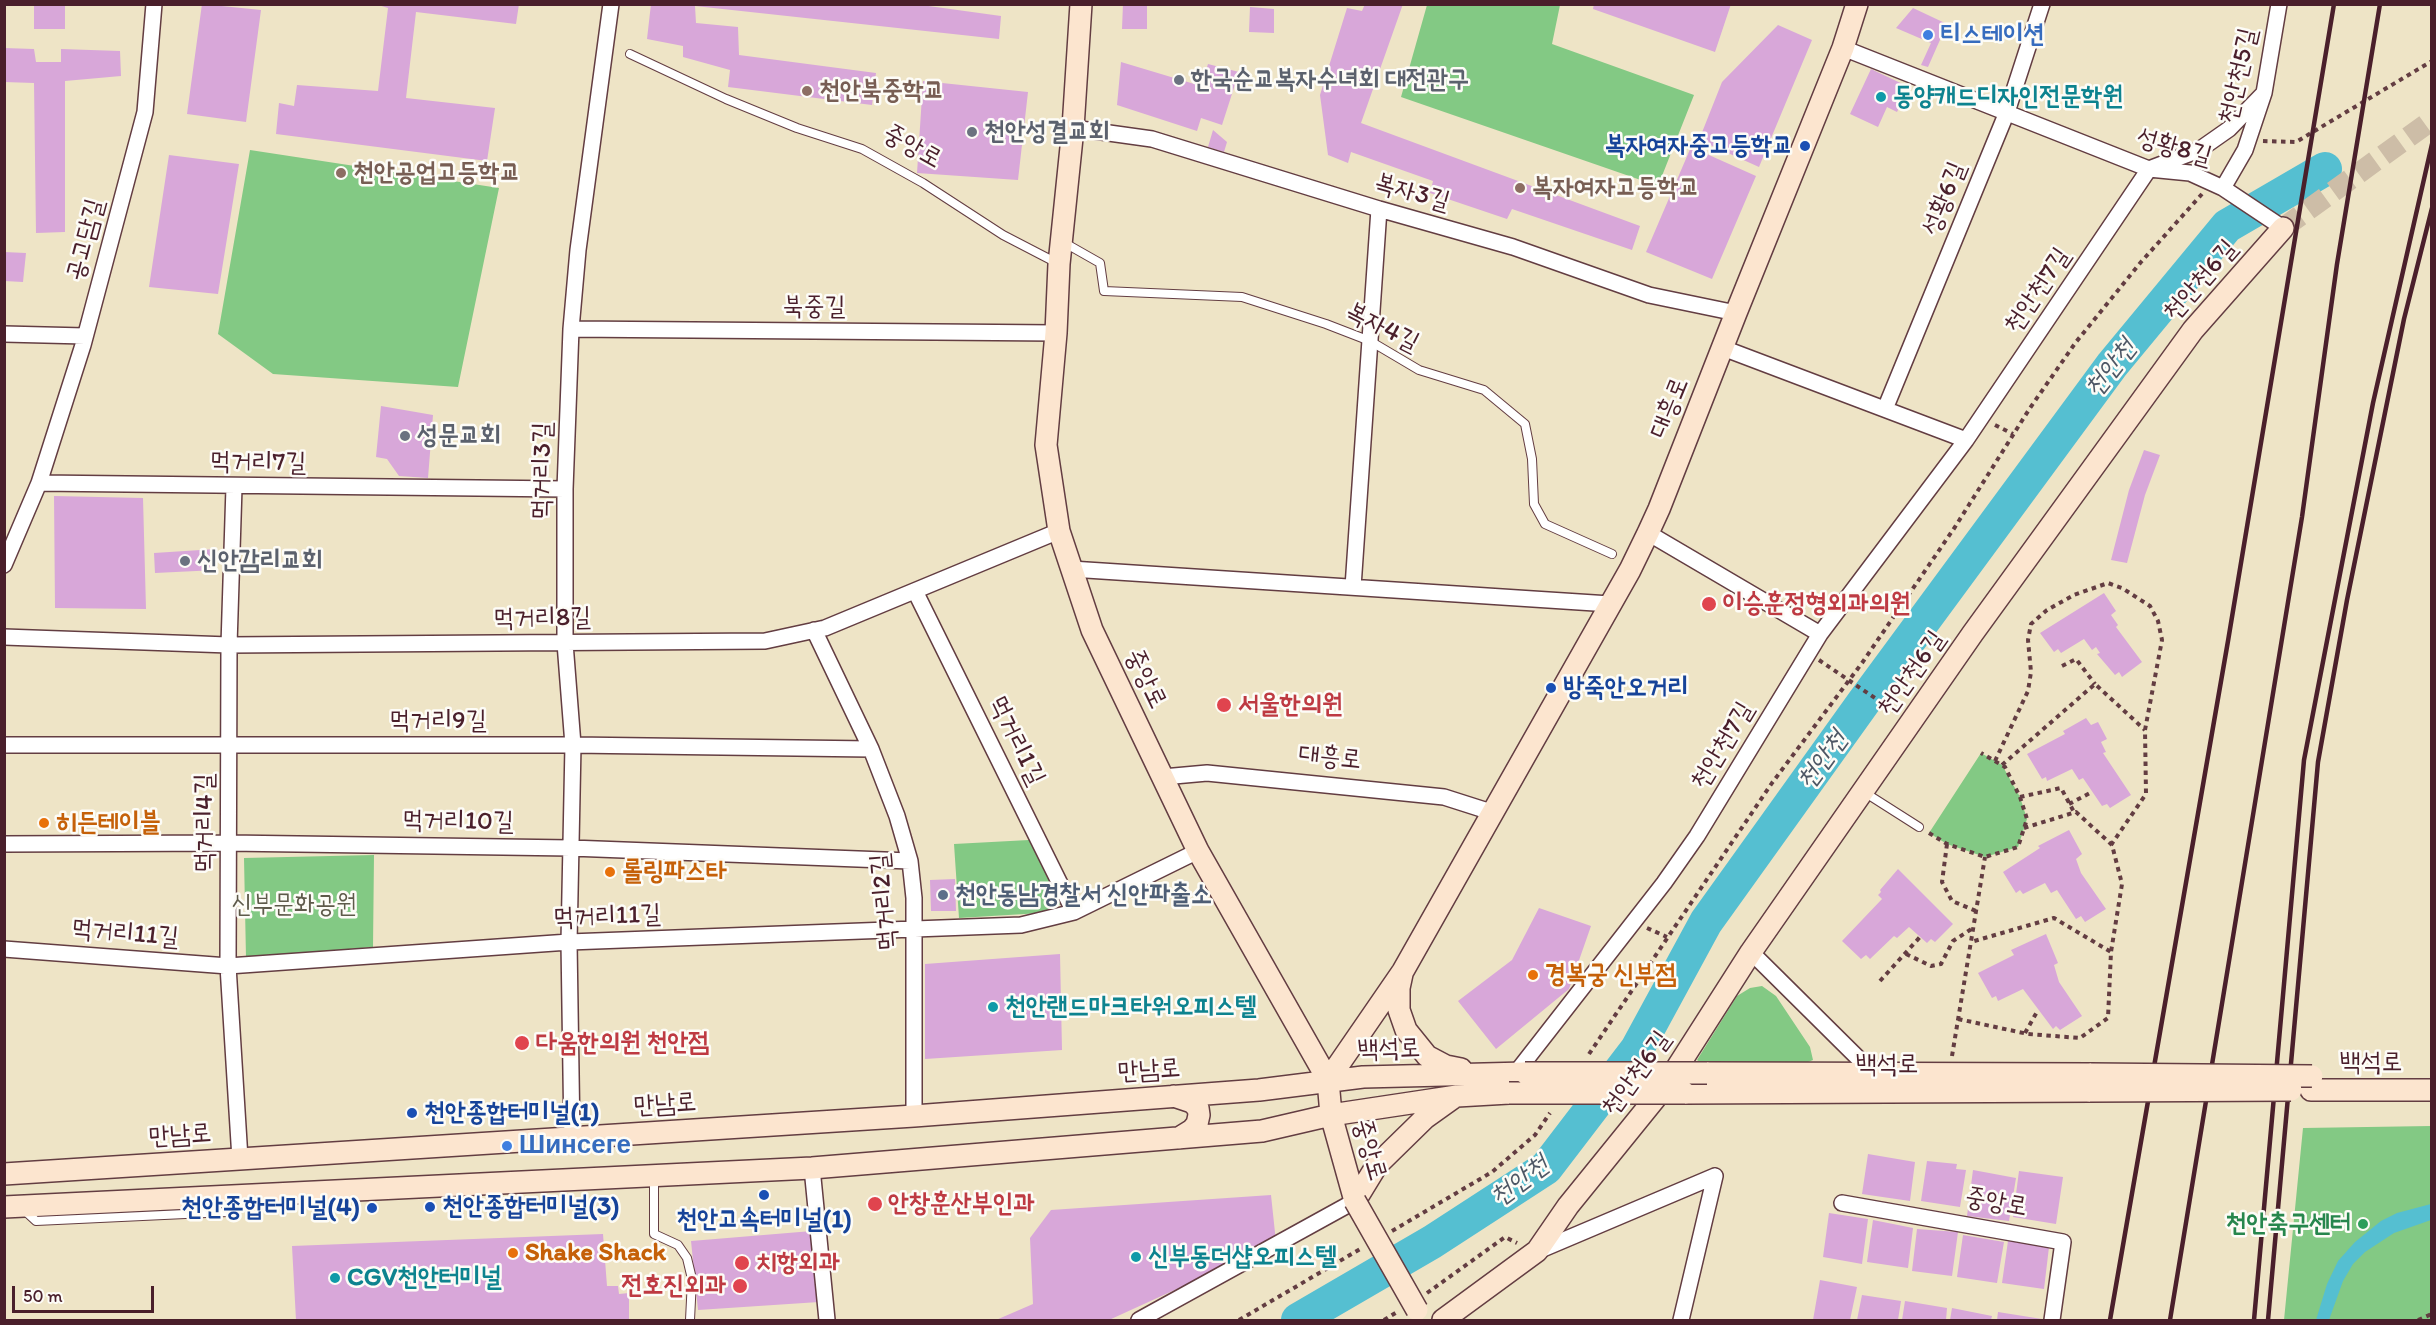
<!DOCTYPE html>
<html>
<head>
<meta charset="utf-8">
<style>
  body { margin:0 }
  #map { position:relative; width:2436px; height:1325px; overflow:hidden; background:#eee4c6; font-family:Itim,sans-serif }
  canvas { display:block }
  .frame { position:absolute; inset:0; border:6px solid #4a1f2b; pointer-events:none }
  .scale { position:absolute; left:12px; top:1286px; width:142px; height:27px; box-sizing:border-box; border:3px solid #4a1f2b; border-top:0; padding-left:8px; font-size:18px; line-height:21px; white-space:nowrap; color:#4a1f2b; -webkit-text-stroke:4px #fdfcf7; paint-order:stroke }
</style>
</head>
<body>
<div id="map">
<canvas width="2436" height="1325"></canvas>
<div class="frame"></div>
<div class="scale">50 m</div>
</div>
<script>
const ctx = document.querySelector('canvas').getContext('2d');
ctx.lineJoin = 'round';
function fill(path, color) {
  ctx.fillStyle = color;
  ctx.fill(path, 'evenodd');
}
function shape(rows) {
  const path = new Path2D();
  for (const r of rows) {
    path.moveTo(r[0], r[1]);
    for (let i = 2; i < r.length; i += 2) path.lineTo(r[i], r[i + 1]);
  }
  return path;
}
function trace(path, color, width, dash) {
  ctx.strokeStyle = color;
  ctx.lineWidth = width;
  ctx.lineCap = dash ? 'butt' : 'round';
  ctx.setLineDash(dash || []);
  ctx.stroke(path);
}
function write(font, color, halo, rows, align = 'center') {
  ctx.font = font + ' Itim,"Poor Story",sans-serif';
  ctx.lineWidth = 5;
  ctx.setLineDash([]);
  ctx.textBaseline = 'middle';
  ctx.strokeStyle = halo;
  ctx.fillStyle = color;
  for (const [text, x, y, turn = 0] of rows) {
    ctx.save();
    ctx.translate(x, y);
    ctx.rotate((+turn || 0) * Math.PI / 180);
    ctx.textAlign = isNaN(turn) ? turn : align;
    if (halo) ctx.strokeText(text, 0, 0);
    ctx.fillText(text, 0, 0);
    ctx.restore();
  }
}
fill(shape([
  [1427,5,1560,5,1552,44,1694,95,1658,186,1401,97],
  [250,150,499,188,458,387,273,374,218,334],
  [1981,753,2002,765,2020,797,2027,819,2018,847,1985,857,1947,844,1929,833],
  [1029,840,1061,904,1041,913,959,918,954,844],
  [374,855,373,947,246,958,244,858],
  [1762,986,1776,996,1810,1047,1813,1060,1801,1065,1702,1064,1697,1060,1737,996,1750,988],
  [2431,1126,2431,1320,2284,1320,2303,1128]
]), '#83c984');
fill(shape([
  [2431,1204,2431,1220,2394,1233,2365,1252,2353,1264,2343,1281,2329,1320,2316,1320,2327,1284,2338,1261,2355,1242,2381,1221,2397,1213]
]), '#55bfd1');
trace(shape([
  [1298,1320,1432,1242,1546,1168,1637,1049,1706,922,1863,703,2112,365,2227,226,2325,169]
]), '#55bfd1', 34);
fill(shape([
  [34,4,65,4,65,29,34,29],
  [202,4,261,10,246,122,187,114],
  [375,4,519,4,516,24,416,12,406,98,495,108,487,161,276,134,279,103,294,106,297,85,378,91,388,8],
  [651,4,914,4,1001,16,999,39,695,6,696,23,738,27,739,55,876,73,872,105,728,87,730,70,683,57,683,46,647,39],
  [1123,4,1147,4,1147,29,1122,29],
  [1365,4,1403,4,1361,123,1640,226,1632,250,1512,209,1507,219,1430,193,1433,181,1351,152,1348,163,1328,155,1320,95,1347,8,1362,11],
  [1594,4,1731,4,1715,52,1593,9],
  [1250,7,1274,9,1274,33,1249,32],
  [1913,8,1947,24,1928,67,1921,65,1931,43,1896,28],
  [1778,25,1812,40,1759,167,1699,140,1722,82],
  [4,48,34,49,36,62,61,62,61,49,120,51,121,76,65,81,65,232,36,233,34,83,4,82],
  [1121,62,1201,86,1208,64,1239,72,1222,125,1201,118,1197,131,1117,105],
  [1871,69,1909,87,1897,112,1887,107,1878,127,1850,114],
  [923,81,1028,92,1018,180,917,173],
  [1213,130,1227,142,1224,152,1208,147],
  [1691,147,1756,176,1712,279,1646,252],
  [169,155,239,164,218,294,149,287],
  [4,252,26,253,23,282,4,281],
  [381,406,433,415,428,478,399,476,387,459,376,457],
  [2144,450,2160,455,2145,495,2127,563,2111,560,2129,490],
  [54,496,143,498,146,609,55,608],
  [216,549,217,570,155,573,154,553],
  [2104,593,2116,611,2111,615,2118,625,2116,627,2142,662,2122,677,2119,672,2115,675,2097,654,2100,653,2096,647,2092,650,2084,639,2061,653,2058,649,2054,652,2040,633],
  [2086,718,2091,725,2098,722,2107,739,2101,742,2106,752,2103,753,2131,795,2110,808,2107,804,2102,806,2083,778,2079,780,2072,769,2047,781,2046,777,2042,779,2027,754,2065,734,2063,731],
  [2069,830,2082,854,2076,859,2081,873,2106,909,2085,922,2081,916,2076,919,2057,890,2051,893,2045,883,2023,894,2020,890,2016,893,2003,872,2040,848,2038,846],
  [1898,869,1953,924,1935,942,1931,939,1927,943,1909,927,1897,938,1894,936,1870,959,1866,955,1861,959,1842,941,1882,899,1878,895,1881,892,1880,890],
  [955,879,956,911,931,911,930,880],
  [1539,908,1591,926,1569,989,1496,1049,1458,1001,1512,960],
  [2046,934,2058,963,2054,965,2059,982,2082,1016,2060,1030,2056,1026,2053,1029,2023,989,1998,1001,1996,996,1992,998,1978,973,2014,955,2011,950],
  [1060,954,1062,1050,925,1059,925,964],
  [1868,1154,1915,1162,1910,1201,1862,1194],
  [1927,1161,1957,1164,1956,1169,1966,1170,1960,1207,1921,1201],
  [1973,1170,2016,1178,2009,1221,1967,1216],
  [2019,1171,2063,1177,2056,1224,2013,1217],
  [1271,1195,1276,1242,1244,1253,1238,1261,1109,1320,996,1320,1033,1304,1030,1238,1051,1210],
  [1829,1213,1868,1219,1862,1264,1823,1257],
  [1873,1220,1913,1228,1908,1268,1867,1262],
  [1917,1229,1958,1232,1952,1276,1912,1271],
  [812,1231,819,1302,698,1310,691,1241],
  [603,1234,607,1286,618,1286,619,1294,629,1293,629,1320,296,1320,292,1246],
  [1963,1235,2004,1242,1997,1283,1957,1277],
  [2008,1241,2049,1247,2044,1289,2002,1283],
  [1820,1280,1857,1287,1850,1320,1813,1320],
  [1862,1295,1901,1301,1898,1320,1857,1320],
  [1905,1301,1947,1308,1946,1320,1902,1320],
  [1952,1308,1992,1316,1991,1320,1950,1320],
  [1998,1312,2042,1319,2042,1320,1997,1320]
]), '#d8a7d9');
trace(shape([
  [2283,228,2432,120]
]), '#cdbda7', 21, [21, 10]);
const lane = shape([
  [630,54,726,99,797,128,862,149,923,183,1003,235,1057,263],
  [1063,242,1100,263,1104,291,1242,297,1326,324,1370,341,1419,370,1484,390,1525,424,1532,459,1534,504,1545,524,1612,554],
  [1864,792,1919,827],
  [654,1178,654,1234,678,1245,687,1258,692,1279,690,1320],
  [23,1209,36,1221,228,1212,247,1202]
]);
const street = shape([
  [2279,4,2264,93,2245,150,2223,188,2283,228],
  [1843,48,2149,169,2190,173,2223,188],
  [1073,128,1152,139,1379,209,1513,247,1649,295,1736,313],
  [571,329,1056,333],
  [4,334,85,336],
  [1723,348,1966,440],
  [1885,409,2007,112,2042,4],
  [39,483,565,489],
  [234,487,229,645,228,966,240,1159],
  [1648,533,1820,634],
  [4,565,39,483,83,345,145,112,154,4],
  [1071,569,1610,604],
  [1353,587,1379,209],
  [915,591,1074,912],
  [814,630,871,749,897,816,910,861,914,898,914,1116],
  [4,637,229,645,765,641,825,628,1059,531],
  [4,745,573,745,871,749],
  [1163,777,1207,773,1444,797,1491,812],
  [4,844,229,843,571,848,910,861],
  [4,949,228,966,569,942,1021,925,1074,912,1198,851],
  [1751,952,1862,1062,1880,1072],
  [1515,1074,1664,883,1697,836,1820,634,1966,440,2149,169,2199,150,2229,129,2264,93],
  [572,1138,569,942,573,745,565,643,565,489,571,329,578,250,611,4],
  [812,1168,827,1320],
  [1842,1203,2063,1242,2052,1320],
  [1538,1251,1715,1176],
  [1139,1320,1355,1201],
  [1681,1320,1715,1176]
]);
const secondary = shape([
  [1081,4,1073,128,1059,264,1056,333,1046,445,1059,531,1092,630,1198,851,1328,1080,1331,1115,1355,1201],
  [1402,974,1399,988,1399,1010,1406,1030,1427,1056,1446,1066,1461,1069],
  [1707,1073,2091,1074],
  [1328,1080,1403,971,1630,570,1648,533,1659,509,1736,313,1843,48,1857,4],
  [2311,1090,2432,1090],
  [1685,1093,2090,1091],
  [1174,1096,1192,1102,1198,1108,1199,1115,1197,1124,1192,1130,1179,1138],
  [4,1174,914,1116,1259,1090,1363,1077,1525,1073],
  [1355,1201,1377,1165,1425,1118,1453,1098],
  [4,1207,812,1168,1262,1131,1331,1115,1457,1096,1509,1093],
  [1443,1320,1537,1251,1568,1206,1666,1085,1751,952,1973,633,2193,330,2283,228]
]);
trace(lane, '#633d42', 10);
trace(street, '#633d42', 18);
trace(secondary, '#633d42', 24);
trace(shape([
  [2263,141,2296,142,2432,61],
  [1995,425,2013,434],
  [2062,666,2076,659,2095,684],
  [1995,761,2028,691,2031,672,2028,640,2031,624,2047,610,2074,595,2108,583,2122,588,2150,606,2158,621,2162,640,2145,730,2146,794,2111,845],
  [2002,765,2095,684,2145,730],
  [2020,797,2061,788,2074,812],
  [2069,804,2092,792],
  [2024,828,2076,812,2112,845,2122,884,2111,952],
  [1929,833,1947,844,1985,857,2018,847,2027,819,2020,797,2005,767,1981,753],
  [1947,844,1942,882,1952,901,1976,911],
  [1647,928,1667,937],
  [1906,954,1931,966,1941,964,1953,941,1973,928],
  [1880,981,1920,937],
  [1958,1019,2028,1034,2080,1038,2108,1018,2111,952,2054,918,1971,942],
  [2025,1033,2038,1010],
  [1589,1054,1772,783,1862,663,1955,527,2030,408,2076,342,2141,262,2202,194],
  [1952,1056,1985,857],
  [1392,1231,1492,1172,1535,1135,1550,1113],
  [1427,1293,1505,1237,1517,1243],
  [1239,1320,1362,1248],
  [1384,1320,1397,1312],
  [2418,1320,2432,1314]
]), '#633d42', 4, [4.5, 4.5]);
trace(lane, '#fff', 8);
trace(street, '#fff', 15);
trace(secondary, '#fce5cf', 21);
trace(shape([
  [2110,1320,2228,641,2334,4],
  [2170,1320,2302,517,2337,264,2380,4],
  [2254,1320,2304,760,2373,403,2432,144],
  [2268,1320,2318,762,2347,600,2404,319,2432,208]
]), '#4a1f2b', 4.5);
const secondaryBridge = shape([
  [1525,1073,1707,1073],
  [2091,1074,2312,1076],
  [2090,1091,2291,1090],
  [1509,1093,1685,1093],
  [1355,1201,1417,1310]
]);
trace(secondaryBridge, '#633d42', 24, []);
trace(shape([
  [1819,660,1894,711]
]), '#633d42', 4, [4.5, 4.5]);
trace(secondaryBridge, '#fce5cf', 21);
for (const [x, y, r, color] of [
  [1928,35,6,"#3f7fe0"],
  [1179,80,6,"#6b7280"],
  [807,91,6,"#8d6e63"],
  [1881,97,6,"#0f9aa8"],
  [972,132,6,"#6b7280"],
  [1805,146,6,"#1a4fb4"],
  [341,173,6,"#8d6e63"],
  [1520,188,6,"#8d6e63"],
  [405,436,6,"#6b7280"],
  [185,561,6,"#6b7280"],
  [1709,604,8,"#e0444e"],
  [1551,688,6,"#1a4fb4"],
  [1224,705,8,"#e0444e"],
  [44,823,6,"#e8710a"],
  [610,872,6,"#e8710a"],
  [943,895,6,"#5c6f8a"],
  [1533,975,6,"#e8710a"],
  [993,1007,6,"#0f9aa8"],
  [522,1043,8,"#e0444e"],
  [412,1113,6,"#1a4fb4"],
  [507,1146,6,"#3f7fe0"],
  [764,1195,6,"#1a4fb4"],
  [875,1204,8,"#e0444e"],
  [430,1207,6,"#1a4fb4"],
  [372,1208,6,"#1a4fb4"],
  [2363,1224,6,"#2e9e5b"],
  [513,1253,6,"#e8710a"],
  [1136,1257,6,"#0f9aa8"],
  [742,1263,8,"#e0444e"],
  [335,1278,6,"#0f9aa8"],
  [740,1286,8,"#e0444e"]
]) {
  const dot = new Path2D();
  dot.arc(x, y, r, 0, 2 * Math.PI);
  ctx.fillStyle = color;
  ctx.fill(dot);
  trace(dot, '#fdfcf7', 2);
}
write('bold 26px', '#366cbe', '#fdfcf7', [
  ["티스테이션",1940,35],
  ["Шинсеге",519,1146]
], 'left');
write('26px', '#4a1f2b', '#fdfcf7', [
  ["천안천5길",2239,76,-77],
  ["중앙로",912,147,29],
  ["성황8길",2174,148,16],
  ["복자3길",1412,193,16],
  ["성황6길",1945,199,-68],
  ["공고담길",86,240,-75],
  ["천안천6길",2201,281,-49],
  ["천안천7길",2038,291,-56],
  ["북중길",814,307],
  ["복자4길",1382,328,27],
  ["대흥로",1670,408,-68],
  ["먹거리7길",258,463,1],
  ["먹거리3길",543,471,-89],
  ["먹거리8길",542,619,-1],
  ["천안천6길",1912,674,-55],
  ["중앙로",1145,679,64],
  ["먹거리9길",438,721],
  ["먹거리1길",1016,741,64],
  ["천안천7길",1723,746,-59],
  ["대흥로",1330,758,6],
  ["먹거리10길",458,822,1],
  ["먹거리4길",205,823,-90],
  ["먹거리2길",885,902,-95],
  ["먹거리11길",607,917,-2],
  ["먹거리11길",125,934,5],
  ["백석로",1389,1050,-2],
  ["백석로",2371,1063],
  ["백석로",1887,1065],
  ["만남로",1149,1071,-4],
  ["천안천6길",1637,1074,-54],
  ["만남로",665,1105,-4],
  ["만남로",180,1136,-4],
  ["중앙로",1369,1150,74],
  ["중앙로",1996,1203,10]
]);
write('bold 26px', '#5b616d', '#fdfcf7', [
  ["한국순교복자수녀회 대전관구",1191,80],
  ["천안성결교회",984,132],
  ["성문교회",417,436],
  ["신안감리교회",197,561]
], 'left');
write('bold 26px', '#785e54', '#fdfcf7', [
  ["천안북중학교",819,91],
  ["천안공업고등학교",353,173],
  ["복자여자고등학교",1532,188]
], 'left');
write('bold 26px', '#0d838f', '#fdfcf7', [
  ["동양캐드디자인전문학원",1893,97],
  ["천안랜드마크타워오피스텔",1005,1007],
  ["신부동더샵오피스텔",1148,1257],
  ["CGV천안터미널",347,1278]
], 'left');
write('bold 26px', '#164399', '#fdfcf7', [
  ["복자여자중고등학교",1793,146,"right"],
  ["방죽안오거리",1563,688],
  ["천안종합터미널(1)",424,1113],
  ["천안종합터미널(3)",442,1207],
  ["천안종합터미널(4)",360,1208,"right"],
  ["천안고속터미널(1)",764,1220,"center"]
], 'left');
write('bold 26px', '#be3a42', '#fdfcf7', [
  ["이승훈정형외과의원",1722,604],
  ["서울한의원",1238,705],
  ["다움한의원 천안점",536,1043],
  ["안창훈산부인과",888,1204],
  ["치항외과",756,1263],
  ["전호진외과",726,1286,"right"]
], 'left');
write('bold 26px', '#c56008', '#fdfcf7', [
  ["히든테이블",56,823],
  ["롤링파스타",622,872],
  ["경복궁 신부점",1545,975],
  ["Shake Shack",525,1253]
], 'left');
write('bold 26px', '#4e5e75', '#fdfcf7', [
  ["천안동남경찰서 신안파출소",955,895]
], 'left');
write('26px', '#5e5a4a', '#fdfcf7', [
  ["신부문화공원",294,905]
]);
write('bold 26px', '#27864d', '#fdfcf7', [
  ["천안축구센터",2351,1224]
], 'right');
write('italic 27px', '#4e5765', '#fdfcf7', [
  ["천안천",2111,369,-52],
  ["천안천",1823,761,-54],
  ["천안천",1520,1182,-37]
]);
</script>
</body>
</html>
